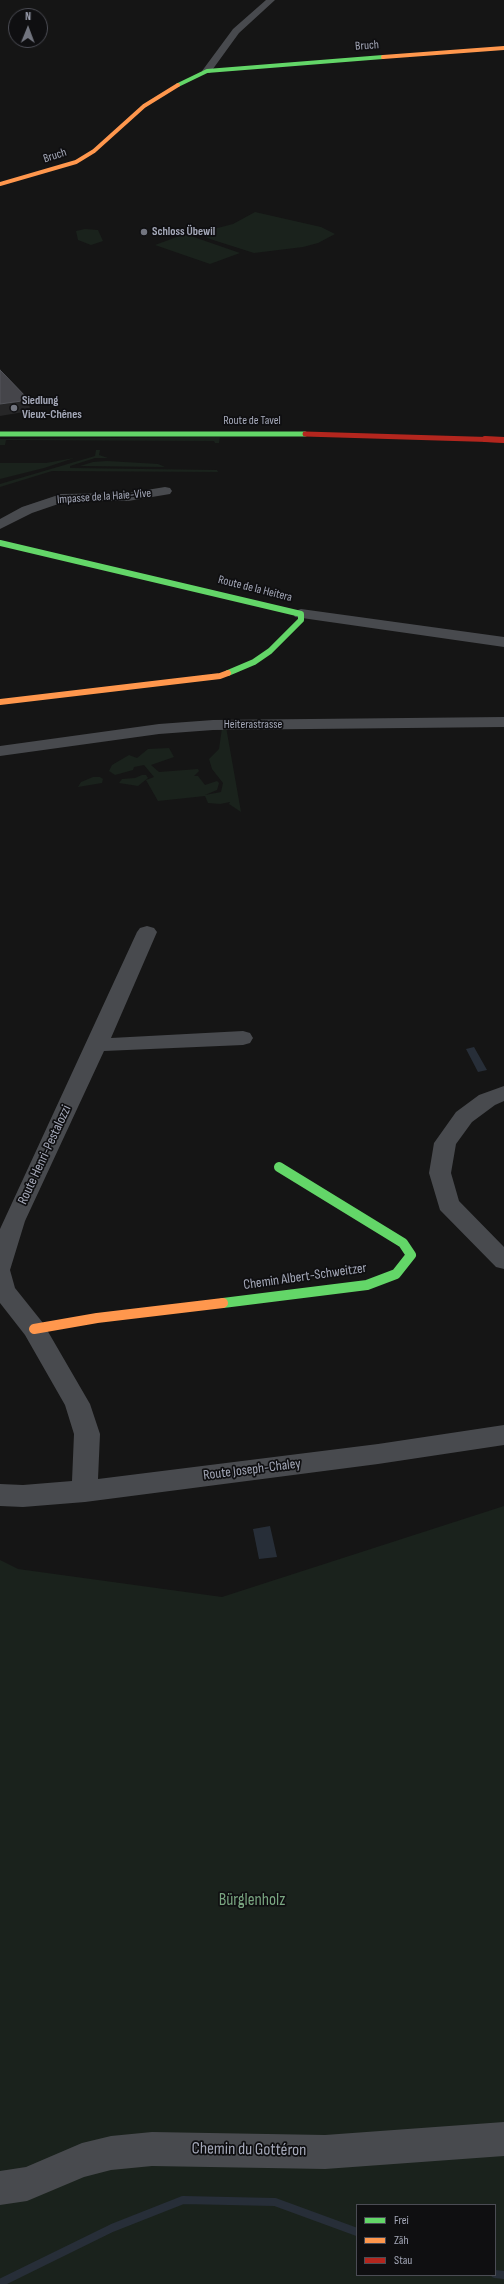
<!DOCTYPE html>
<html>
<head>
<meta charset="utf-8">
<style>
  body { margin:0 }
  #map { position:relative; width:504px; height:2284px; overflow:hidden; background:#151515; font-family:"Sofia Sans Condensed",sans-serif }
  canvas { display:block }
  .legend { position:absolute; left:356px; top:2204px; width:140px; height:72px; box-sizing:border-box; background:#0f0f11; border:1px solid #4b4c54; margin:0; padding:5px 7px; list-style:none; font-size:12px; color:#a4a8b8 }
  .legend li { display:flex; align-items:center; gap:8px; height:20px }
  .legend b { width:20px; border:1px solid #4b4c54 }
  .north { position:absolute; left:8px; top:8px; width:40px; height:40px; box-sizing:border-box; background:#0f0f11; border:1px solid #4b4c54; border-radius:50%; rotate:1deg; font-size:11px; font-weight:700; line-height:16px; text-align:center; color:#a4a8b8 }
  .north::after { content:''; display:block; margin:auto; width:14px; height:18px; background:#72757f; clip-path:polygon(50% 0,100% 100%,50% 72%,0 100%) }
</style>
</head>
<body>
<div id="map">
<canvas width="504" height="2284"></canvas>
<ul class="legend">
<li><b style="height:5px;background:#63d668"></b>Frei</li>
<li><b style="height:5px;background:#ff974d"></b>Zäh</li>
<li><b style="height:5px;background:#b3261e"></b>Stau</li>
</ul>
<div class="north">N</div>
</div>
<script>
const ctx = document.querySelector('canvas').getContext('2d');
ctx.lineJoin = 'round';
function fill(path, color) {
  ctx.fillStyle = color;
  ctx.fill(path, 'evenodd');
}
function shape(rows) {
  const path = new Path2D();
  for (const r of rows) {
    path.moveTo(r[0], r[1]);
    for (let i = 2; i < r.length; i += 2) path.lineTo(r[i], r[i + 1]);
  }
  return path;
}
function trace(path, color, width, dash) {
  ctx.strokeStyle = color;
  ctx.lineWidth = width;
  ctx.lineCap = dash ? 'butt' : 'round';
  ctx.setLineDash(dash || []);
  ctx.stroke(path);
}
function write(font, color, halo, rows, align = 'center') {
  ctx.font = font + ' "Sofia Sans Condensed",sans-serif';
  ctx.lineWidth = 3.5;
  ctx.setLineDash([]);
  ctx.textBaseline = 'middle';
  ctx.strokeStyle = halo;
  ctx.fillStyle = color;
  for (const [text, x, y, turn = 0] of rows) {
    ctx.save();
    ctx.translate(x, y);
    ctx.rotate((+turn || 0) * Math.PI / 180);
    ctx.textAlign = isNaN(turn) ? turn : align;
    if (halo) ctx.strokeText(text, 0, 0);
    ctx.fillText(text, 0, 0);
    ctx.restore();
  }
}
fill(shape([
  [255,212,321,227,335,234,318,243,303,247,254,253,210,239,198,233,233,224],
  [85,229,98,230,103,241,91,245,78,240,76,231],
  [185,234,214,244,240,253,210,264,155,245],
  [220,437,219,443,215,443,214,441,6,440,5,445,0,445,0,439],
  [96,450,100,450,99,455,108,458,95,458,70,466,70,468,217,470,218,472,52,471,0,487,0,484,95,456],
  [74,458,44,468,0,479,0,463,46,463],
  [107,461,158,464,165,467,80,466,93,462],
  [226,727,241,812,229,804,230,802,220,804,208,803,205,796,158,801,146,780,154,777,144,765,134,767,133,770,115,775,109,771,112,765,129,755,137,758,148,749,169,748,174,757,151,765,159,772,198,769,199,771,194,776,198,776,205,785,217,781,219,783,217,790,205,795,221,792,223,783,212,769,209,759,219,749,222,728],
  [142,775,146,775,148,778,138,786,119,783,122,779,135,778],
  [93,777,100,777,103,779,102,783,78,787,81,782],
  [504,1506,504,2284,0,2284,0,1560,18,1569,222,1597],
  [357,2205,495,2205,495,2275,357,2275]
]), '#1a221c');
fill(shape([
  [474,1047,487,1070,478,1072,466,1049],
  [270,1526,277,1557,259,1559,253,1529]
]), '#272e38');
trace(shape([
  [495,2274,504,2275],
  [0,2283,112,2228,183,2200,275,2202,357,2232]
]), '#272e38', 8);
fill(shape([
  [266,0,275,0,239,33,210,73,204,73,202,71,233,29,266,0],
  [165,487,170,488,172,491,170,494,128,501,67,501,32,513,0,529,0,519,22,507,61,494,128,493,165,487],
  [301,609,504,637,504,647,295,617,293,614,295,611,301,609],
  [504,717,504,727,213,730,159,734,0,756,0,746,159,724,213,720,504,717],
  [147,926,154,928,157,932,111,1038,243,1031,250,1033,253,1038,250,1043,243,1045,104,1051,25,1221,10,1270,15,1288,43,1323,90,1404,100,1434,98,1479,378,1444,504,1425,504,1445,378,1464,85,1502,23,1507,0,1506,0,1484,23,1485,72,1481,74,1434,65,1405,25,1335,0,1303,0,1229,137,932,140,928,147,926],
  [504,1086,504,1101,495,1105,472,1122,456,1144,451,1173,459,1201,504,1247,504,1269,496,1267,440,1210,429,1173,434,1143,456,1112,479,1095,504,1086],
  [504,2122,504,2156,325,2169,152,2166,111,2170,84,2177,27,2201,0,2205,0,2171,26,2167,82,2143,111,2136,152,2132,325,2135,504,2122]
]), '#484a4e');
trace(shape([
  [178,85,207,71,383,57]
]), '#63d668', 4);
trace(shape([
  [0,434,305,434]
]), '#63d668', 5);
trace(shape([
  [0,543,301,614,301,620,270,651,254,662,228,673]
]), '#63d668', 6);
trace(shape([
  [223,1303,367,1285,396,1274,411,1255,403,1243,279,1167]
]), '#63d668', 10);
trace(shape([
  [383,57,504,48],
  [0,184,76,162,94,151,144,106,178,85]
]), '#ff974d', 4);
trace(shape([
  [0,702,220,676,228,673]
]), '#ff974d', 6);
trace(shape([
  [34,1329,97,1318,223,1303]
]), '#ff974d', 10);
trace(shape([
  [305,434,504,440]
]), '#b3261e', 5);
trace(shape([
  [485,439,504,440]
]), '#b3261e', 6);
fill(shape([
  [29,400,30,411,0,416,0,404]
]), '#262627');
const building = shape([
  [0,370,29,400,0,404,0,370]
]);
fill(building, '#45454a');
trace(building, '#54555b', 1);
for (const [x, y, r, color] of [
  [144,232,4,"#72757f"],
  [14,408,4,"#72757f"]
]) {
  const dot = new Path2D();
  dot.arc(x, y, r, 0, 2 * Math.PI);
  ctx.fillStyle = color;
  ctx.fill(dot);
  trace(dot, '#0f0f11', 1.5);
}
write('12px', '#a4a8b8', '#0f0f11', [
  ["Bruch",367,46,-4],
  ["Bruch",55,156,-18],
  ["Route de Tavel",252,421],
  ["Impasse de la Haie-Vive",104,497,-4],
  ["Route de la Heitera",255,589,14],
  ["Heiterastrasse",253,725]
]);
write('bold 12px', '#a4a8b8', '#0f0f11', [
  ["Schloss Übewil",152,232],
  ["Siedlung",22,401],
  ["Vieux-Chênes",22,415]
], 'left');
write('14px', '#a4a8b8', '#0f0f11', [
  ["Route Henri-Pestalozzi",45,1155,-65],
  ["Chemin Albert-Schweitzer",305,1277,-8],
  ["Route Joseph-Chaley",252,1470,-7]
]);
write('17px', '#79a580', '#0f0f11', [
  ["Bürglenholz",252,1901]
]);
write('17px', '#a4a8b8', '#0f0f11', [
  ["Chemin du Gottéron",249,2150,1]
]);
</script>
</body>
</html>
